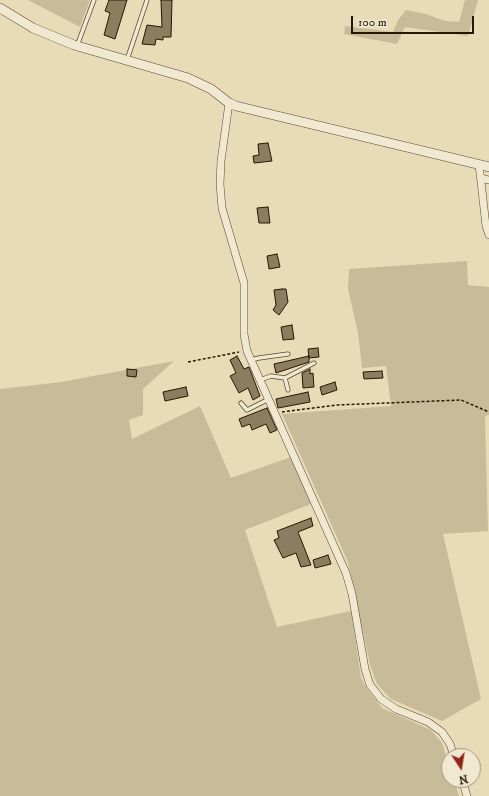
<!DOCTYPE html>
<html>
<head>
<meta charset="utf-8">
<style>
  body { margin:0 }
  #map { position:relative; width:489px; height:796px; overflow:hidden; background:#e8dcb8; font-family:"IM FELL DW Pica",serif }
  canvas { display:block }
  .north { position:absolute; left:441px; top:748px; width:40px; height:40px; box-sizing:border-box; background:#f0e8d1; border:1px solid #a0947d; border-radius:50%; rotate:168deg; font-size:11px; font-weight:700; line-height:16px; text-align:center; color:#271700 }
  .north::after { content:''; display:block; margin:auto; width:14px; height:18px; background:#8f2418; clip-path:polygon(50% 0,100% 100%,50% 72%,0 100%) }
  .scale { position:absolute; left:351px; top:16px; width:123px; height:18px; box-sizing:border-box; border:2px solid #271700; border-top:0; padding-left:5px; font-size:12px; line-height:14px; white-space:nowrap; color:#271700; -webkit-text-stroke:3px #f0e8d1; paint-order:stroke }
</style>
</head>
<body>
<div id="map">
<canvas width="489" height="796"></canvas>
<div class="north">N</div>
<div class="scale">100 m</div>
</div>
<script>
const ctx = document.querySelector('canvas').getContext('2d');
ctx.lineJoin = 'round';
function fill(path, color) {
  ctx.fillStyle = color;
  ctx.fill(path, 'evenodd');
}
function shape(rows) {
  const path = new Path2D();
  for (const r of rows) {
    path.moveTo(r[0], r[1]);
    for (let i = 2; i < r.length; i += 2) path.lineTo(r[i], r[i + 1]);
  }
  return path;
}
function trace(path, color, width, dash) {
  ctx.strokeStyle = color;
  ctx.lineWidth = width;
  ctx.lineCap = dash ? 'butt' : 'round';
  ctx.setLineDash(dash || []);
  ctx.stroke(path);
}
fill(shape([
  [28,0,90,0,80,27],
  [465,0,478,0,468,36,405,27,397,44,344,34,345,26,393,32,398,20,406,10,426,14,445,21,459,22],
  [467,261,468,285,489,287,489,415,485,416,488,531,443,534,481,699,442,721,391,699,377,684,370,665,348,562,282,414,391,406,386,366,362,368,358,333,348,289,349,269],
  [174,361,143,389,143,415,129,420,132,439,200,406,231,478,291,457,311,504,245,530,277,627,351,611,361,678,367,689,382,708,431,730,442,743,449,766,449,780,454,780,459,796,0,796,0,389,61,382]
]), '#c7bb99');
const building = shape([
  [109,0,127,0,115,39,104,35,110,13,105,11,109,0],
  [161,0,172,0,171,37,163,37,163,40,156,39,155,45,142,44,147,25,162,27,161,0],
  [268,143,272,161,254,163,253,156,259,155,258,144,268,143],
  [268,207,270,223,259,223,257,208,268,207],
  [277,254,280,267,269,269,267,256,277,254],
  [282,289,286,289,288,302,279,315,273,310,276,305,274,290,282,289],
  [292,325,294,339,283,340,281,327,292,325],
  [318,348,319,357,309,358,308,349,318,348],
  [237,356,244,369,249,367,260,396,253,400,248,388,239,393,230,376,236,373,230,360,237,356],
  [309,356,309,362,276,373,274,364,309,356],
  [127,369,137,370,136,377,127,376,127,369],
  [310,369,310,374,313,373,314,387,303,388,302,373,310,369],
  [382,371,383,378,364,379,363,372,382,371],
  [335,382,337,390,322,395,320,387,335,382],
  [186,387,188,396,165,401,163,392,186,387],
  [308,392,310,402,278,408,276,399,308,392],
  [267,408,277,430,270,433,266,424,252,430,250,424,242,427,239,419,267,408],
  [311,518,313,526,298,532,311,565,301,567,296,553,283,558,274,540,279,538,277,531,311,518],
  [328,555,331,564,315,568,313,560,328,555]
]);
fill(building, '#8b7d60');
trace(building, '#271700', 1);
const service = shape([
  [77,46,94,0],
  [127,60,147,0],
  [251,360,259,358,288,354],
  [285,378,288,390],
  [260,380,271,376,285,378,314,363],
  [241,403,247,410,269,399]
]);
const minor = shape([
  [229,103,221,161,220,184,222,208,244,283,244,334,247,351,346,573,352,594,365,669,370,685,381,699,396,709,428,722,442,732,450,744,454,756],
  [479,164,486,226,489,235],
  [481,178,489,180],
  [462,780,467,796]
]);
const tertiary = shape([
  [0,8,33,28,74,45,188,78,211,89,229,103,236,106,489,167]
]);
trace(service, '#57482e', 5);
trace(minor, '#57482e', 8);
trace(tertiary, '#57482e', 10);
trace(shape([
  [188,362,239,352],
  [282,412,337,405,461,400,489,412]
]), '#271700', 1.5, [3, 2]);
trace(service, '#f0e8d1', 3.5);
trace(minor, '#f0e8d1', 7);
trace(tertiary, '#f0e8d1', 9);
</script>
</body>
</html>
